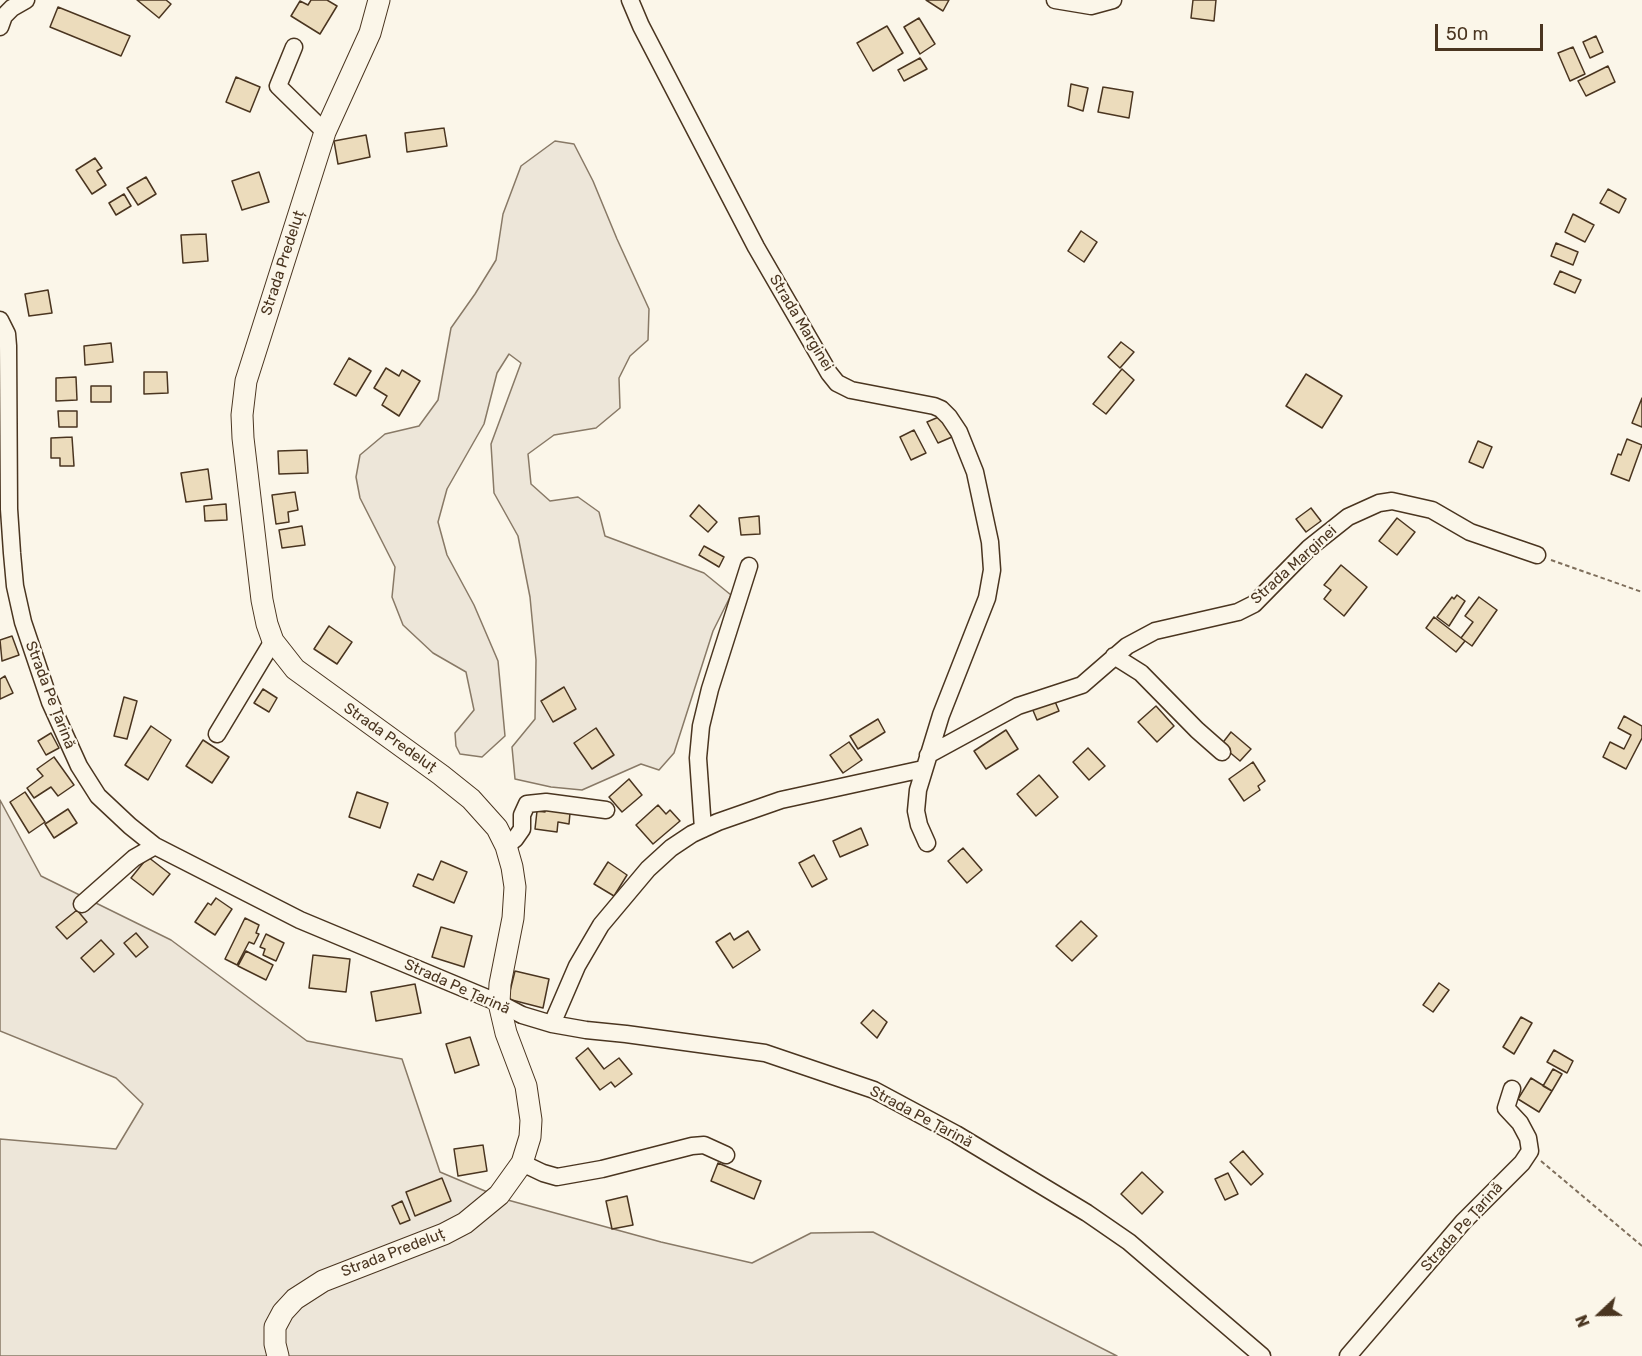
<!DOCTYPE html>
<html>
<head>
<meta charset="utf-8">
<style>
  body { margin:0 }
  #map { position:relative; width:1642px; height:1356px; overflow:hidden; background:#fbf6e9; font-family:Rubik,sans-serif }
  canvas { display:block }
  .north { position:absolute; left:1570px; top:1284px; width:60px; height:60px; -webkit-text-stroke:4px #fbf6e9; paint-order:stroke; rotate:248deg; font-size:16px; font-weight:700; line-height:24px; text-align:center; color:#4a3520 }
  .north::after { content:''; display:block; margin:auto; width:21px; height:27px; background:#4a3520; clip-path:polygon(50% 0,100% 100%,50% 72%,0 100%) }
  .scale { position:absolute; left:1435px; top:24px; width:108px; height:27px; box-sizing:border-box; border:3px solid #4a3520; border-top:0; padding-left:8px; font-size:18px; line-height:21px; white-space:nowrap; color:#4a3520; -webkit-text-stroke:4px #fbf6e9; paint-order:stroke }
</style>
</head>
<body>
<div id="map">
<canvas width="1642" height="1356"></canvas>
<div class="north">N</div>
<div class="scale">50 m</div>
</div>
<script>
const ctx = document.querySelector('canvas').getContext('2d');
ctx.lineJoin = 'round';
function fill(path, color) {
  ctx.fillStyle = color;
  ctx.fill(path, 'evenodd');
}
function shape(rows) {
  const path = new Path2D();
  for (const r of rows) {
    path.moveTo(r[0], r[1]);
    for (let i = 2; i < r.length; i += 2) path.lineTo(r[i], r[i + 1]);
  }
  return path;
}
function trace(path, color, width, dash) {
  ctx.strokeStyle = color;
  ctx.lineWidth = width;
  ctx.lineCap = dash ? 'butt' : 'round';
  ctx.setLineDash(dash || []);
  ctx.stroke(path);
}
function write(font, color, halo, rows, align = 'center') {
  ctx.font = font + ' Rubik,sans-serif';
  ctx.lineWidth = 4.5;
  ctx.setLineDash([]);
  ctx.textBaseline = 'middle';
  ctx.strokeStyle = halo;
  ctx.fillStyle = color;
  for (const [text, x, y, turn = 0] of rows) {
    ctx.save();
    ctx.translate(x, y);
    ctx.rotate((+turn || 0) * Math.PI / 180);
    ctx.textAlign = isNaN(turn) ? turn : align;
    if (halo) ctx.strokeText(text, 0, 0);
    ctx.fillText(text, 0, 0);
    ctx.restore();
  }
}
const green = shape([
  [555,141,574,144,593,181,617,239,649,309,648,340,630,356,619,378,620,408,596,428,554,435,528,454,531,484,550,501,578,497,599,512,605,536,704,573,731,595,713,631,674,753,659,770,641,764,582,790,551,787,515,779,512,747,535,719,536,660,530,597,518,536,494,493,491,444,521,363,509,354,497,373,484,424,447,489,438,522,447,555,474,605,498,661,505,736,482,757,460,754,456,746,455,733,474,710,466,672,433,653,403,625,392,597,395,567,360,498,356,477,360,455,385,434,419,426,438,400,451,328,475,294,496,260,503,214,521,166,555,141],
  [0,800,41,876,171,940,307,1041,402,1059,440,1172,504,1199,661,1242,752,1263,811,1233,873,1232,1117,1356,0,1356,0,1139,116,1149,143,1104,116,1078,0,1031,0,800]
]);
fill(green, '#ede6d9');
trace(green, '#887966', 1.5);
const building = shape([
  [137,0,166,0,171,4,159,18,137,0],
  [311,0,327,0,337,6,320,34,291,16,300,1,308,5,311,0],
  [926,0,949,0,943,11,926,0],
  [1193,0,1216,0,1214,21,1191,18,1193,0],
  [58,7,130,36,121,56,50,27,58,7],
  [919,18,935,44,920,54,904,27,919,18],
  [887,26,903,53,873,71,857,43,887,26],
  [1596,36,1603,52,1590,58,1583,42,1596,36],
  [1573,47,1585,74,1570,81,1558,53,1573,47],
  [920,58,927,69,904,81,898,70,920,58],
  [1608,66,1615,82,1586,96,1578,81,1608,66],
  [236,77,260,87,250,112,226,102,236,77],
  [1071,84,1088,88,1083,111,1068,106,1071,84],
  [1103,87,1133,92,1129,118,1098,112,1103,87],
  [444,128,447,146,407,152,405,133,444,128],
  [366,135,370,157,338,164,334,141,366,135],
  [95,158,102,168,97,171,106,185,92,194,76,170,95,158],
  [259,172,269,202,242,210,232,181,259,172],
  [146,177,156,194,138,205,127,188,146,177],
  [1608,189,1626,199,1619,213,1600,203,1608,189],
  [124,194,131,206,116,215,109,203,124,194],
  [1573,214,1594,225,1585,242,1565,232,1573,214],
  [1081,231,1097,242,1084,262,1068,251,1081,231],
  [206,234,208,261,183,263,181,235,206,234],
  [1556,243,1578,252,1573,265,1551,256,1556,243],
  [1560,271,1581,280,1575,293,1554,284,1560,271],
  [48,290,52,313,29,316,25,294,48,290],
  [1121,342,1134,352,1120,368,1108,357,1121,342],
  [111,343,113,362,85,365,84,346,111,343],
  [349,358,371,371,356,396,334,384,349,358],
  [386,368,399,376,402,370,420,381,399,416,382,405,387,396,374,388,386,368],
  [1122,369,1134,380,1106,414,1093,404,1122,369],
  [144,372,167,372,168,393,144,394,144,372],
  [1306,374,1342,396,1322,428,1286,406,1306,374],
  [76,377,77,400,56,401,56,378,76,377],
  [91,386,111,386,111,402,91,402,91,386],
  [1642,398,1642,427,1632,423,1642,398],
  [58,411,77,411,77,427,59,427,58,411],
  [941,416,952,437,938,443,927,422,941,416],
  [914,430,926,453,911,460,900,437,914,430],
  [72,437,74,466,60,466,60,458,51,458,51,438,72,437],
  [1627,439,1642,445,1629,481,1611,474,1618,454,1621,455,1627,439],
  [1478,441,1492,447,1483,468,1469,462,1478,441],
  [307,450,308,473,279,474,278,451,307,450],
  [208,469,212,499,186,502,181,473,208,469],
  [295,492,298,510,288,512,289,522,276,524,272,495,295,492],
  [226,504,227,520,205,521,204,506,226,504],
  [699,505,717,522,708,532,690,516,699,505],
  [1311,508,1321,521,1306,532,1296,519,1311,508],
  [759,516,760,534,741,535,739,518,759,516],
  [1397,518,1415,532,1397,555,1379,541,1397,518],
  [302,526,305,545,282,548,279,530,302,526],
  [704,546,724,557,719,567,699,555,704,546],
  [1341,565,1367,587,1344,616,1324,599,1331,590,1324,585,1341,565],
  [1457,595,1465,601,1449,626,1437,617,1452,597,1454,599,1457,595],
  [1479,597,1497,610,1472,646,1461,638,1473,622,1465,616,1479,597],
  [1434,617,1465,641,1456,652,1426,628,1434,617],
  [329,626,352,642,337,664,314,649,329,626],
  [12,636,19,655,2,661,0,640,12,636],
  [5,676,13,693,0,699,0,679,5,676],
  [564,687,576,709,553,722,541,701,564,687],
  [263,689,277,698,269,712,254,703,263,689],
  [124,697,137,701,127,739,114,736,124,697],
  [1054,699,1059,711,1037,720,1032,708,1054,699],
  [1156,706,1174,726,1157,742,1138,722,1156,706],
  [1624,716,1642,726,1642,738,1626,769,1603,757,1610,742,1624,749,1631,735,1618,728,1624,716],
  [878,719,885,732,858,749,850,736,878,719],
  [151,726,171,740,148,780,125,765,151,726],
  [596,728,614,755,592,769,574,743,596,728],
  [1006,730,1018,749,986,769,974,751,1006,730],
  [1231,732,1251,749,1240,761,1221,745,1231,732],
  [51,733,59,748,46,755,38,741,51,733],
  [203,740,229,757,212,783,186,766,203,740],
  [849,742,862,760,843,773,830,755,849,742],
  [1088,748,1105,766,1089,780,1073,762,1088,748],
  [54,757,74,785,58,796,51,787,34,798,27,788,43,776,37,769,54,757],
  [1253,762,1265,781,1258,786,1260,790,1244,801,1229,779,1253,762],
  [1039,775,1058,797,1036,816,1017,794,1039,775],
  [629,779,642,795,622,812,609,797,629,779],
  [25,792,45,822,29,833,10,802,25,792],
  [357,792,388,803,380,828,349,817,357,792],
  [658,805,666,814,670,810,680,821,653,844,636,825,658,805],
  [68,809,77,823,54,838,45,824,68,809],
  [545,809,570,813,569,824,558,822,557,832,535,829,537,811,545,812,545,809],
  [861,828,868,845,840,857,833,841,861,828],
  [963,848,982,870,967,883,948,861,963,848],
  [814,855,827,879,812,887,799,863,814,855],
  [148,857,170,874,153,895,131,878,148,857],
  [441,861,467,872,454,903,413,886,418,874,433,880,441,861],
  [608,862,627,875,614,896,594,884,608,862],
  [216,898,232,909,215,935,195,922,208,903,211,905,216,898],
  [77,910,87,922,67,939,56,927,77,910],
  [245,918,259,925,256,933,259,934,254,944,249,942,237,965,225,959,245,918],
  [1081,921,1097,936,1072,961,1056,946,1081,921],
  [441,927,472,936,464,967,432,957,441,927],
  [748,931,760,950,733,968,716,942,730,933,734,940,748,931],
  [136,933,148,947,136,957,124,943,136,933],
  [266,934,284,943,276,961,263,955,265,949,260,947,266,934],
  [101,940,114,954,94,972,81,958,101,940],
  [246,951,273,965,266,980,238,966,246,951],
  [313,955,350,959,346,992,309,988,313,955],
  [515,971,549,979,543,1008,508,999,515,971],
  [1439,983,1449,990,1433,1012,1423,1005,1439,983],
  [415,984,421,1013,376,1021,371,992,415,984],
  [873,1010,887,1022,877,1038,861,1023,873,1010],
  [1521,1017,1532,1023,1514,1054,1503,1047,1521,1017],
  [470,1037,479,1065,455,1073,446,1044,470,1037],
  [588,1048,604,1069,619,1058,632,1074,615,1087,611,1082,600,1090,576,1058,588,1048],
  [1554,1050,1573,1061,1567,1073,1547,1062,1554,1050],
  [1553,1069,1562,1074,1552,1091,1543,1086,1553,1069],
  [1531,1078,1552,1091,1539,1112,1518,1099,1531,1078],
  [483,1145,487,1171,458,1176,454,1149,483,1145],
  [1243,1151,1263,1174,1251,1185,1230,1162,1243,1151],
  [718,1163,761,1181,754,1199,711,1181,718,1163],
  [1142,1172,1163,1192,1142,1214,1121,1194,1142,1172],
  [1228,1173,1238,1194,1225,1200,1215,1179,1228,1173],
  [442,1178,451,1201,415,1216,406,1192,442,1178],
  [627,1196,633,1225,612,1229,606,1201,627,1196],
  [402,1201,410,1220,400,1224,392,1206,402,1201]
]);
fill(building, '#ecdcbc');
trace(building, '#4a3520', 1.5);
const minor = shape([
  [630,0,641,26,756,247,829,373,837,383,851,390,934,406,941,409,949,417,959,432,975,472,990,542,992,570,987,598,941,715,918,790,916,811,919,825,927,843],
  [1055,0,1091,6,1113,0],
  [0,27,4,16,12,8,26,0],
  [294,47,278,86,325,132],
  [0,320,7,334,8,346,9,509,12,553,15,586,23,622,50,702,79,766,98,796,130,826,155,846,300,920,499,1003,522,1015,552,1024,586,1030,626,1034,765,1053,874,1090,956,1134,1087,1213,1129,1242,1262,1356],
  [1114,656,1141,673,1197,730,1222,752],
  [217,734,273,641],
  [928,755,1018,706,1082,685,1127,646,1155,631,1238,612,1254,604,1309,548,1348,517,1379,503,1392,501,1432,510,1470,532,1537,555],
  [703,829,698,758,701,726,710,689,749,566],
  [506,846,515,839,522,829,522,815,527,804,546,802,606,810],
  [82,904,134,858,155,846],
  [552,1024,577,966,601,925,648,869,671,848,692,834,718,822,781,800,923,769],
  [522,1163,543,1173,557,1177,602,1169,692,1146,704,1145,726,1155],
  [1348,1356,1463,1222,1522,1163,1530,1151,1528,1138,1520,1123,1506,1108,1512,1089]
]);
const major = shape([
  [278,1356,275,1344,275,1327,283,1312,295,1299,323,1281,444,1234,465,1223,499,1195,522,1163,530,1137,531,1120,526,1086,506,1033,499,1003,500,984,513,918,515,887,512,867,506,846,497,828,471,799,441,775,295,669,273,641,267,624,262,600,243,438,242,415,246,381,325,132,370,33,379,0]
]);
trace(minor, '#4a3520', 19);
trace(major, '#4a3520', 23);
trace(shape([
  [1551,560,1642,592],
  [1541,1161,1642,1246]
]), '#7f6f5c', 2, [4.5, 3]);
trace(minor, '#fbf6e9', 16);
trace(major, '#fbf6e9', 21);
write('15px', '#4a3520', '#fbf6e9', [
  ["Strada Predeluț",283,263,-72],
  ["Strada Marginei",801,323,59],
  ["Strada Marginei",1294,565,-42],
  ["Strada Pe Țarină",50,695,69],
  ["Strada Predeluț",390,738,35],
  ["Strada Pe Țarină",457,987,24],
  ["Strada Pe Țarină",921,1117,28],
  ["Strada Pe Țarină",1462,1227,-48],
  ["Strada Predeluț",393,1253,-21]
]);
</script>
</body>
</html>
